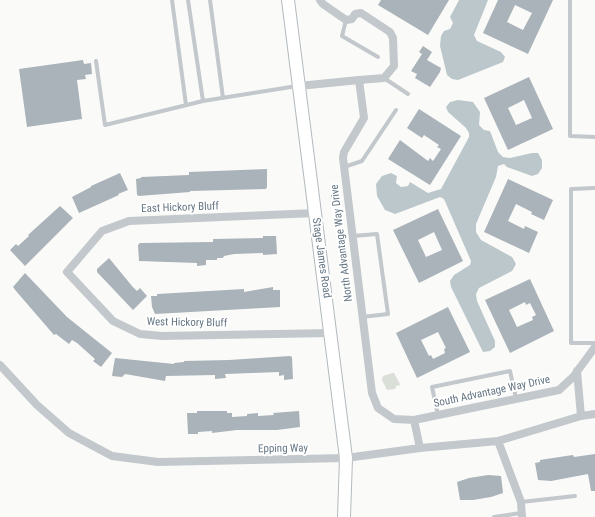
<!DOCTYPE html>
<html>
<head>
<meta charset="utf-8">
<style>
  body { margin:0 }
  canvas { display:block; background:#fafaf8 }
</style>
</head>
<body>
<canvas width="595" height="517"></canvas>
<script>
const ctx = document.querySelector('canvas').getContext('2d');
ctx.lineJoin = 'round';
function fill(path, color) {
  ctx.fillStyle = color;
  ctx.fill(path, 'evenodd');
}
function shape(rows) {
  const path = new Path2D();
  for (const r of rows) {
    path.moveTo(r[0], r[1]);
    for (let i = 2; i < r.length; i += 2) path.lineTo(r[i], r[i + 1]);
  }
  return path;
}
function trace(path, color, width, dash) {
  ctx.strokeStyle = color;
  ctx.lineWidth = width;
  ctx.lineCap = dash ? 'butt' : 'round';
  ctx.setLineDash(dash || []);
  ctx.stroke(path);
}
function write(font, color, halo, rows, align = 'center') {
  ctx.font = font + ' "Roboto Condensed",sans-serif';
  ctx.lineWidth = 4;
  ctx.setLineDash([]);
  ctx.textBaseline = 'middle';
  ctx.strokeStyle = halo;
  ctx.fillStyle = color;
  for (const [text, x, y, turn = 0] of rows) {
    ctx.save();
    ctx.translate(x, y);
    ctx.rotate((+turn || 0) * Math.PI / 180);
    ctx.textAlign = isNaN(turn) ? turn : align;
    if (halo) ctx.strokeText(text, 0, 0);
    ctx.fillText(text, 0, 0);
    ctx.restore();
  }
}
fill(shape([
  [392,373,394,373,400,384,399,386,397,385,395,389,387,390,382,380,383,376]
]), '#dadfd7');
fill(shape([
  [459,0,488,0,474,35,477,41,501,52,505,57,503,62,458,80,452,79,447,75,440,46,441,36,444,31,450,29,453,23,450,17],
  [458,100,473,102,480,112,479,125,484,130,490,131,498,152,503,157,510,158,532,153,538,153,542,160,542,168,538,174,532,176,507,167,504,164,498,166,496,177,476,224,476,232,481,240,512,257,516,264,512,271,479,288,476,294,477,301,495,341,495,347,490,351,483,352,451,287,450,281,454,275,470,265,471,261,444,199,440,197,395,214,385,210,377,196,376,184,382,176,391,173,397,176,396,183,401,187,408,186,410,182,428,193,441,189,469,137,469,133,466,128,448,112,446,107,450,102]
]), '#bbc7cb');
fill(shape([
  [381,0,449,0,428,35,378,5],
  [498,0,553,0,528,54,483,33],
  [515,5,532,13,523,30,507,22],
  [423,46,432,52,427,60,441,68,440,72,430,87,415,78,417,74,411,71,422,54,419,52],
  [83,60,84,64,91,63,92,74,85,75,86,79,77,80,82,119,27,127,19,69],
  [529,77,553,129,508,150,484,98],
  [524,100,532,118,516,125,508,108],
  [419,109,461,136,430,185,388,159,400,140,428,161,430,158,433,161,441,149,437,147,439,145,424,135,422,138,407,128],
  [267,169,267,187,266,189,190,191,190,192,139,196,137,195,136,179,141,178,141,177,189,175,189,172],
  [120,173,128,190,118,194,119,195,79,213,72,197,91,187,91,186],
  [508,179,553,200,544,220,531,214,532,212,516,204,508,221,524,229,525,226,538,232,529,253,484,232],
  [60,206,73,218,25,266,10,250,16,244,18,246,29,236,28,235],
  [438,209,463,261,419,283,393,230],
  [434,232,442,250,426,257,418,240],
  [263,236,276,236,277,254,263,255,263,253,234,254,224,256,223,258,217,258,217,260,206,260,206,265,197,266,197,263,139,261,138,245,140,243,213,242,213,239,263,238],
  [109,258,132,286,137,291,140,288,147,296,133,310,97,272,97,269],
  [25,273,67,317,112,353,101,367,93,361,95,359,77,343,72,340,69,344,56,334,54,335,16,291,13,287],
  [530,279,554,331,510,353,485,300],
  [525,302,526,305,530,303,536,315,532,317,533,320,517,327,509,310],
  [273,287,273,290,280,290,280,307,155,314,152,307,151,296,157,296,157,294,244,289,244,292],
  [448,307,470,352,417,378,396,333],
  [438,332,446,348,444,349,445,353,433,359,431,355,429,356,421,340],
  [290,356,292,357,293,379,284,380,284,375,279,376,279,372,225,374,226,378,215,379,215,375,166,376,165,381,125,374,122,377,112,376,115,358,174,364,174,363,184,362,184,361,229,360],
  [197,411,227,411,227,413,232,413,232,417,247,416,247,414,258,413,258,416,274,415,273,413,299,411,300,427,277,430,237,430,212,433,212,431,198,432,198,434,188,434,187,413,197,413],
  [595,454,595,491,591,491,588,474,551,481,538,480,535,463,540,462,540,460,566,456,573,455,574,457],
  [488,475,501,476,503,493,491,497,473,500,460,500,457,482,469,478]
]), '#aab3b9');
const secondary = shape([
  [288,0,346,458,344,517]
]);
trace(secondary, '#b3babf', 14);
trace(shape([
  [172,0,186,105],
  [188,0,203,101,297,86],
  [210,0,223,98],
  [570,0,570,136,595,137],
  [346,20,342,36,378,57],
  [96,61,105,125,203,101],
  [384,78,408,94],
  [344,167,362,161,396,110],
  [595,188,571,189,571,343,595,343],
  [353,236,377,234,388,314,362,317],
  [438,415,432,387,510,371,516,398],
  [521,502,575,496],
  [494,517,521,513]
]), '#c3c8cc', 4);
trace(shape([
  [320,0,323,4,346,20,352,19,355,14,361,13,390,32,393,38,394,66,384,78,359,80,364,118,344,152,343,158,372,393,378,408,394,419,414,420,559,390,573,377,595,347],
  [299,86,359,80],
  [315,213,129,221,102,231,67,272,113,321,140,334,162,336,331,333],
  [0,365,37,405,69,433,112,456,158,462,346,458,420,448,498,441,581,416,595,414],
  [577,371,581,416],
  [414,420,420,448],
  [498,441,521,502,522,517]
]), '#c3c8cc', 8);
trace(secondary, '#fff', 12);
write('11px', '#657683', '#fff', [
  ["East Hickory Bluff",180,208,-2],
  ["North Advantage Way Drive",342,243,-97],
  ["Stage James Road",321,258,82],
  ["West Hickory Bluff",187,323,1],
  ["South Advantage Way Drive",492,392,-12],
  ["Epping Way",283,449,-1]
]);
</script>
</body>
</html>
